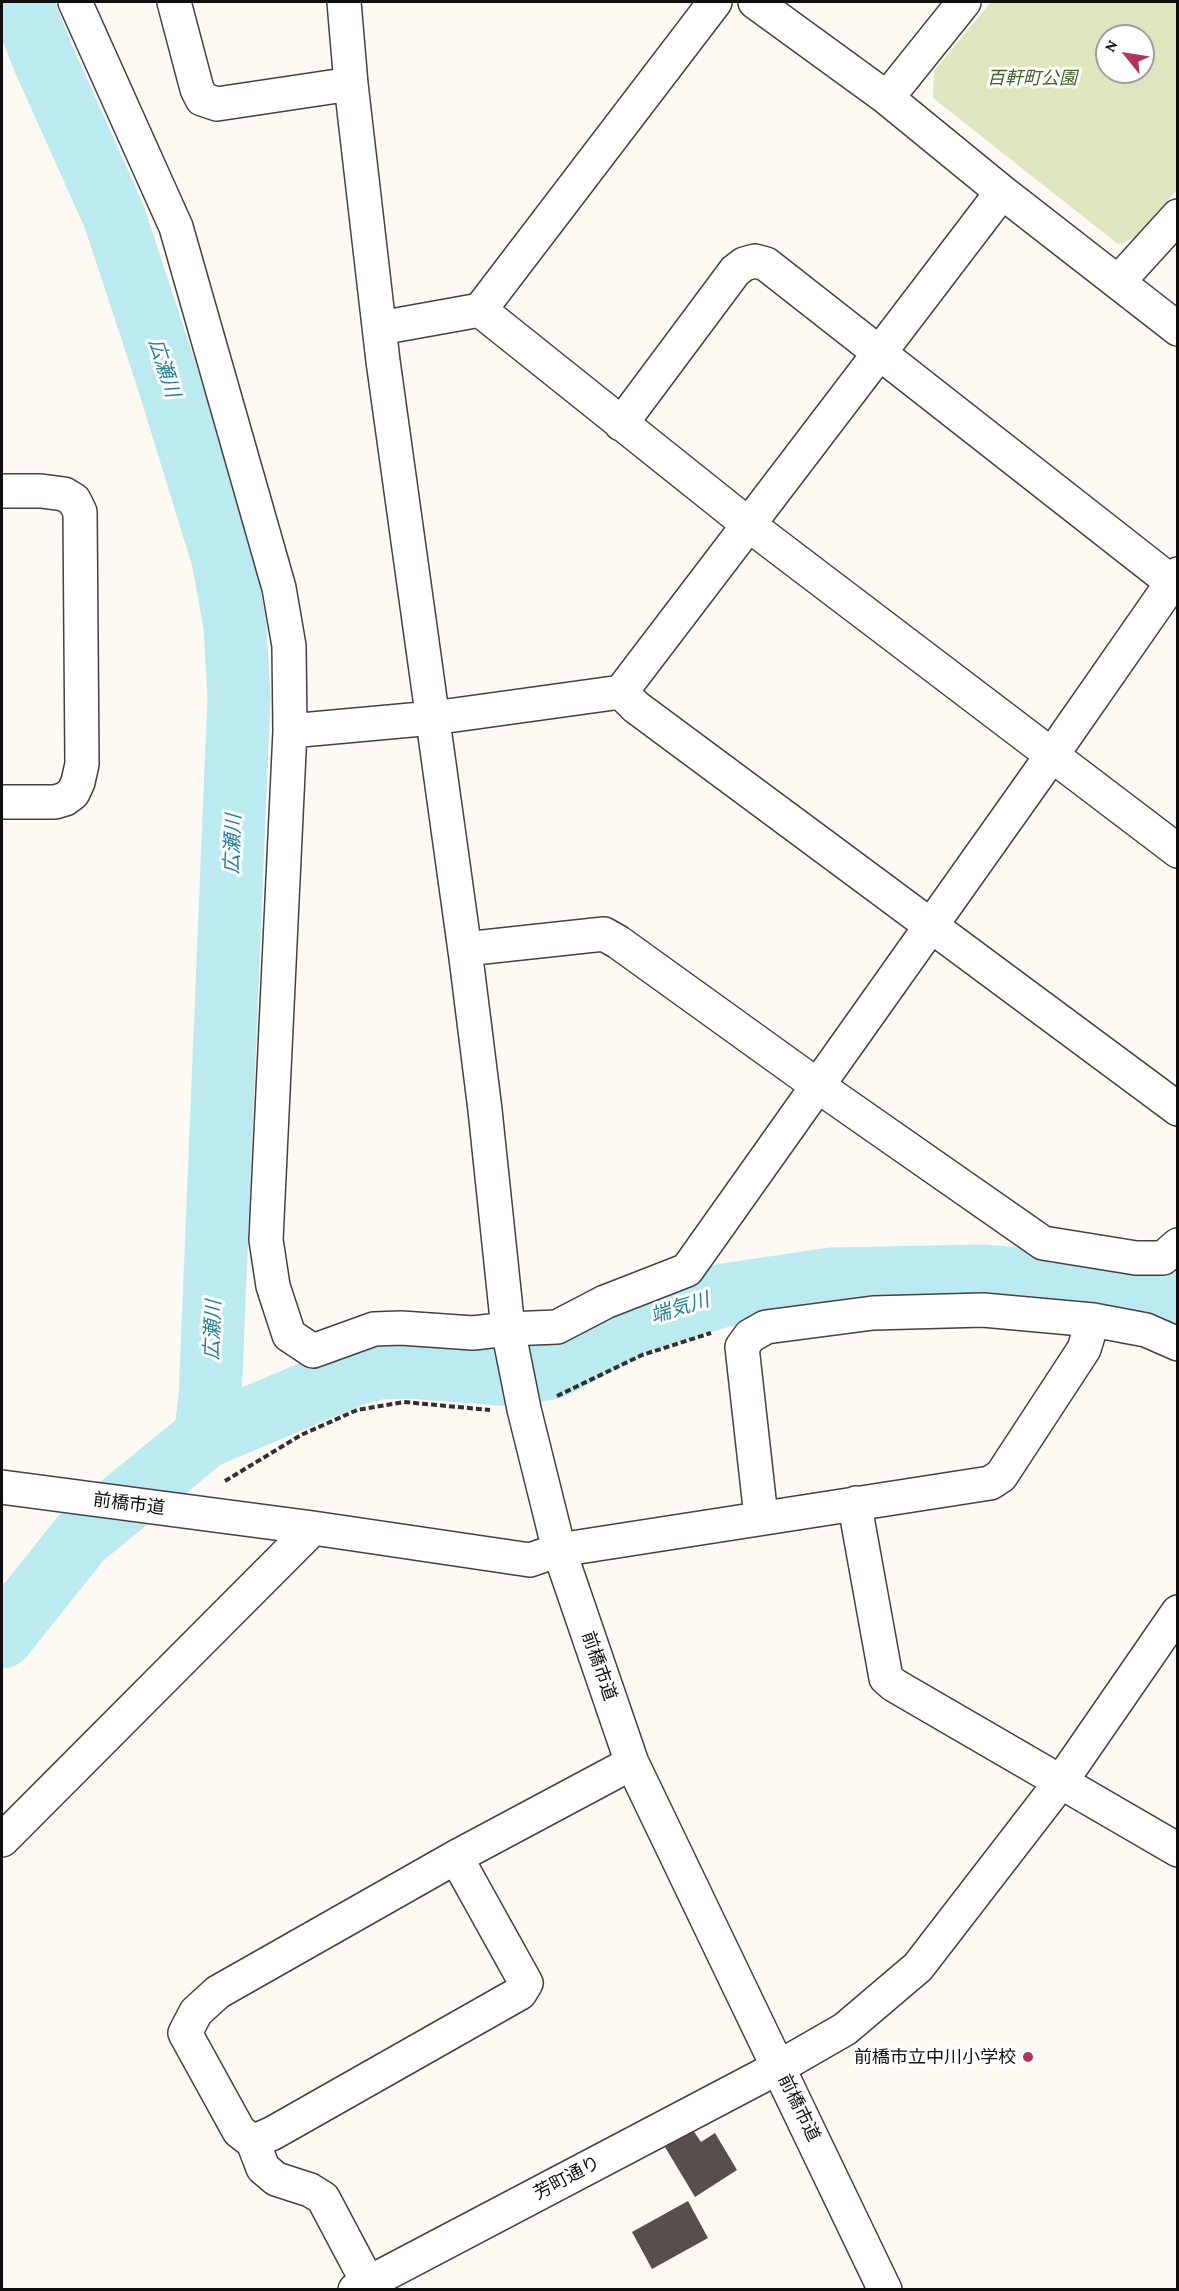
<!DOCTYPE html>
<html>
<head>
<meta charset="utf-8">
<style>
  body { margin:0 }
  #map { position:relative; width:1179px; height:2291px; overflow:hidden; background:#fef9f3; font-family:"Crimson Pro",serif }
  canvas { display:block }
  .frame { position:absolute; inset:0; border:3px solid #0f0f0f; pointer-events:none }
  .north { position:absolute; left:1095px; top:24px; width:60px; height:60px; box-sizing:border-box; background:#fff; border:2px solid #9f9f9f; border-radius:50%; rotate:300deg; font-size:16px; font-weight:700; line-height:24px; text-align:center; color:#0f0f0f }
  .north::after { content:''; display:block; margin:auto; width:21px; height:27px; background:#b3345a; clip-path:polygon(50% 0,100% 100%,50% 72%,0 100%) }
</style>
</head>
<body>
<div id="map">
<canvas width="1179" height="2291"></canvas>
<div class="frame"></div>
<div class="north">N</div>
</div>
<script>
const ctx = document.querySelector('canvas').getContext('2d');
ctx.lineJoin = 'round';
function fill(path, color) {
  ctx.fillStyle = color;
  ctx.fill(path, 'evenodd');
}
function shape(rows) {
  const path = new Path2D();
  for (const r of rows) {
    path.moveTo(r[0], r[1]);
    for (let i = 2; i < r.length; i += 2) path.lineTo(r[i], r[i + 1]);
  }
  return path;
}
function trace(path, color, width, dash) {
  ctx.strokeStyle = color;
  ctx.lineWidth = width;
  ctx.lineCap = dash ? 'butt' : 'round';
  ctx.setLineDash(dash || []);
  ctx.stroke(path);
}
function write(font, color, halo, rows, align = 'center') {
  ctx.font = font + ' "Crimson Pro","Noto Sans JP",serif';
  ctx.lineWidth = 6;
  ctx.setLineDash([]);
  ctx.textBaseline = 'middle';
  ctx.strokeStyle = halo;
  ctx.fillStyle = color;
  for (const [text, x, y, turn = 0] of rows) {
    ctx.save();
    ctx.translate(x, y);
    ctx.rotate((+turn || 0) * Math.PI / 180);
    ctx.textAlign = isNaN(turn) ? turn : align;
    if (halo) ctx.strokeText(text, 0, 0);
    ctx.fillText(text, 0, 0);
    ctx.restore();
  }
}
fill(shape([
  [991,2,1177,2,1177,190,1137,237,1118,244,933,98,934,71],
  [1107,36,1143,36,1143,72,1107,72]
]), '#dde6bf');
trace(shape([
  [205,1437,355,1374,379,1368,410,1367,514,1375,554,1367,642,1320,725,1295,832,1279,982,1276,1039,1281,1121,1291,1167,1300,1178,1305],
  [2,1637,81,1538,205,1437,210,1398,239,697,235,626,223,559,168,380,114,216,44,60,21,2]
]), '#bceaf1', 63);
fill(shape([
  [693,2130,701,2142,715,2133,737,2170,695,2197,665,2147],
  [688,2201,708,2238,652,2269,632,2232]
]), '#574e4d');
const minor = shape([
  [75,2,176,227,279,588,289,646,290,731,266,1240,273,1286,289,1335,313,1351,374,1329,401,1328,473,1333,508,1329,557,1327,605,1302,687,1270,1052,755,1178,574],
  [174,2,197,89,202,99,217,104,351,84],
  [344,2,351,84,383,361,466,958,485,1110,508,1329,524,1409,559,1550,632,1763,885,2290],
  [715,2,480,310,749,525,1178,851],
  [755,2,887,98,1002,192,1178,329],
  [887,98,964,2],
  [1118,282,1178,216],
  [380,328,480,310],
  [621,424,735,271,744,264,755,261,766,264,1178,587],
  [2,491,41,491,64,494,74,500,80,512,82,764,78,782,73,793,65,799,55,802,2,802],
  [621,692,636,707,1178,1109],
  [290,731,433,718,621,692,1002,192],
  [465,949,604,934,618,942,818,1086,1043,1243,1136,1258,1163,1258,1178,1245],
  [2,1487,313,1528,530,1560,559,1550,990,1483,1001,1476,1084,1349,1093,1320],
  [856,1503,858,1523,886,1678,894,1685,1178,1850],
  [761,1517,742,1347,750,1336,766,1327,873,1313,983,1310,1093,1320,1146,1330,1178,1344],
  [2,1840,313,1528],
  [456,1857,526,1983,520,1993,273,2133,253,2142,239,2131,185,2033,196,2012,218,1992,456,1857,632,1763],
  [253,2142,263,2168,276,2179,310,2190,323,2198,368,2283],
  [355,2290,779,2067,845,2029,918,1967,1060,1783,1178,1612]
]);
trace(minor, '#424242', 36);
trace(shape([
  [557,1396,642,1355,711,1333],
  [225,1481,301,1435,357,1410,404,1402,490,1410]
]), '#313131', 4, [6, 3]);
trace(minor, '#fff', 33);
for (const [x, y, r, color] of [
  [1028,2057,6,"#b3345a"]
]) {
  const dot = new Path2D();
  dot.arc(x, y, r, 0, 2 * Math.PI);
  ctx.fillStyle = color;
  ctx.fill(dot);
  trace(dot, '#fff', 2);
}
write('italic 18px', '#416225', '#fff', [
  ["百軒町公園",1032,78]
]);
write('18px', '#0f0f0f', '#fff', [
  ["前橋市道",129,1504,7],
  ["前橋市道",599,1666,71],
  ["前橋市道",799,2108,64],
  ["芳町通り",567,2178,-28]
]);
write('18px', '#0f0f0f', '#fff', [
  ["前橋市立中川小学校",1016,2057]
], 'right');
write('italic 20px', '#238196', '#fff', [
  ["広瀬川",164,368,72],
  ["広瀬川",233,844,-88],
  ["端気川",680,1308,-17],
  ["広瀬川",213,1330,-88]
]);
</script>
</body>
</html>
